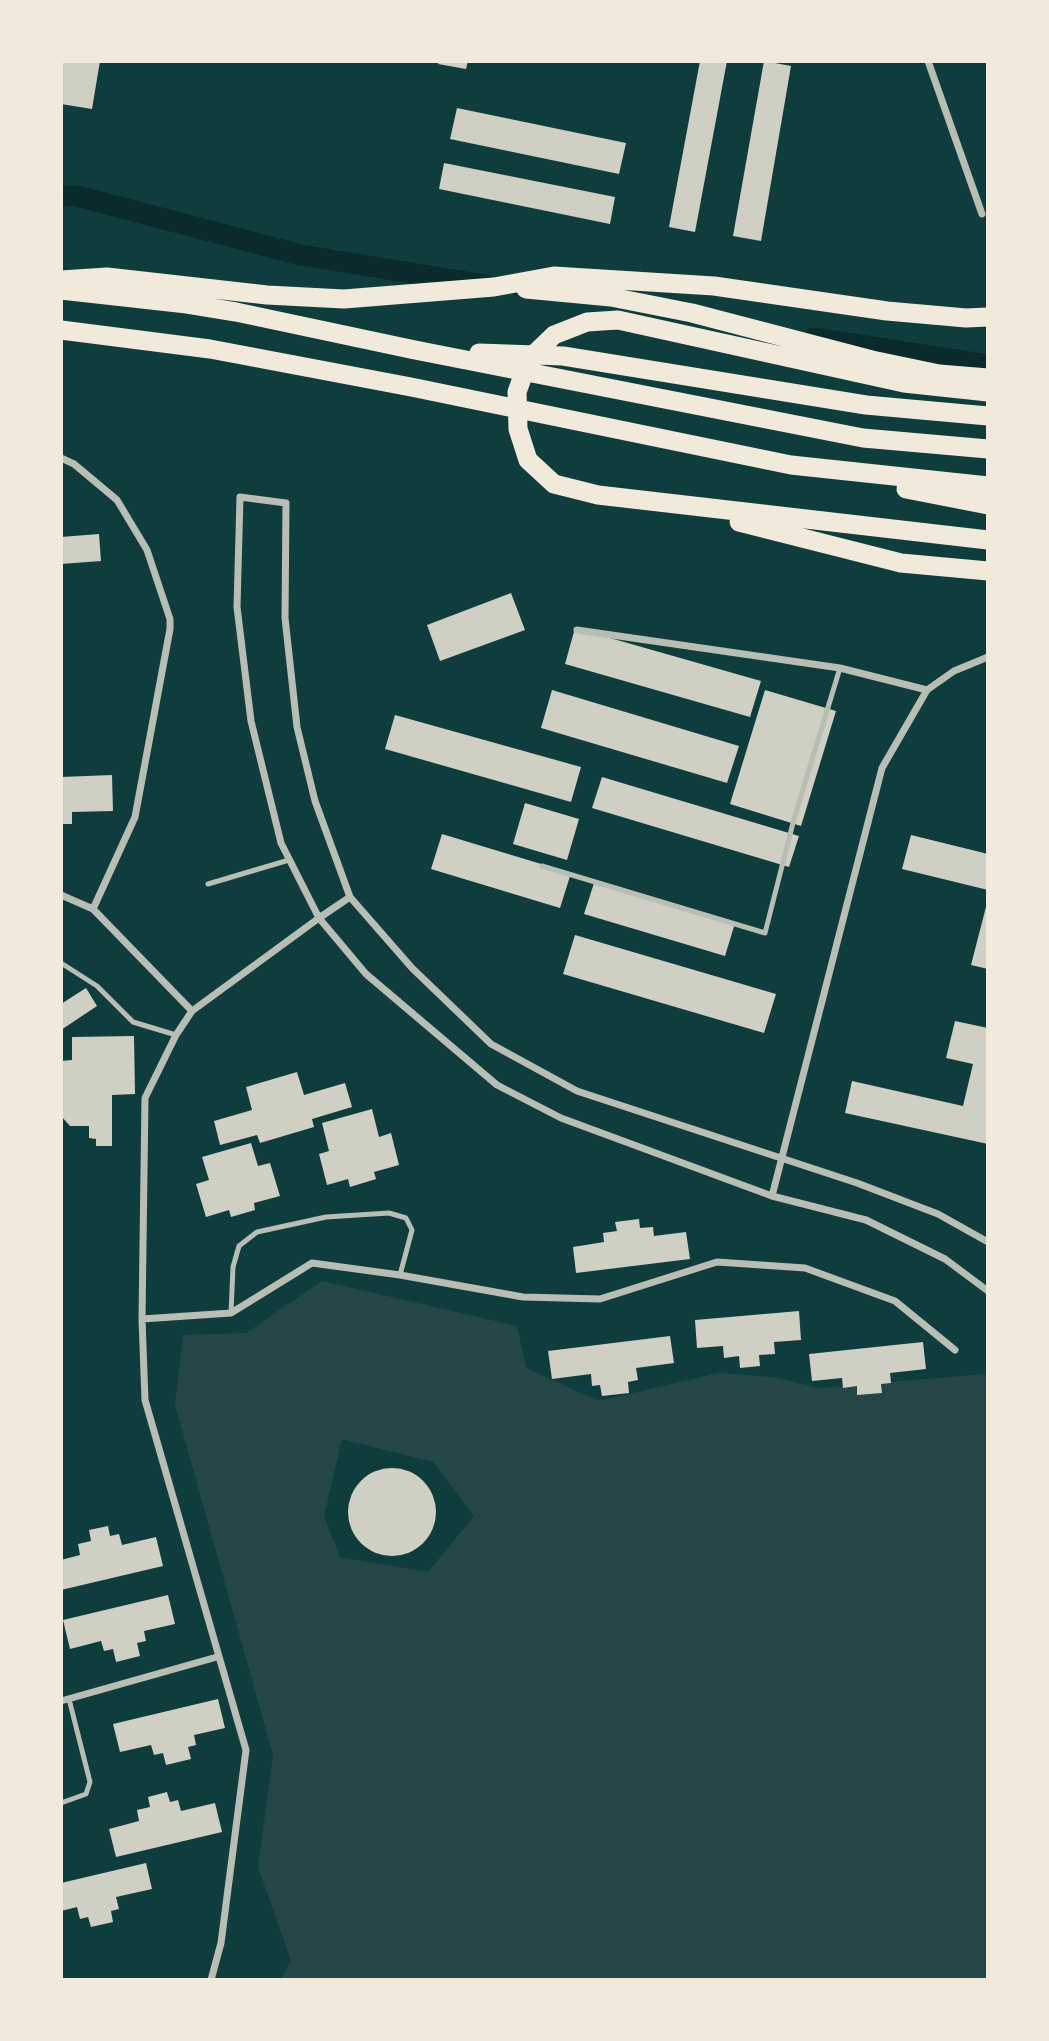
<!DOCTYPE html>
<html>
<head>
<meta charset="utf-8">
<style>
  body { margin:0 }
  #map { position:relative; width:1049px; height:2041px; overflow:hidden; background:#0f3d3e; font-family:"Sofia Sans Condensed",sans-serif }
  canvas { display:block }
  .frame { position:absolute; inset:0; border:63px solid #f1e9da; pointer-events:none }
</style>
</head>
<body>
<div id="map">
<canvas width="1049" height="2041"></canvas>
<div class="frame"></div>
</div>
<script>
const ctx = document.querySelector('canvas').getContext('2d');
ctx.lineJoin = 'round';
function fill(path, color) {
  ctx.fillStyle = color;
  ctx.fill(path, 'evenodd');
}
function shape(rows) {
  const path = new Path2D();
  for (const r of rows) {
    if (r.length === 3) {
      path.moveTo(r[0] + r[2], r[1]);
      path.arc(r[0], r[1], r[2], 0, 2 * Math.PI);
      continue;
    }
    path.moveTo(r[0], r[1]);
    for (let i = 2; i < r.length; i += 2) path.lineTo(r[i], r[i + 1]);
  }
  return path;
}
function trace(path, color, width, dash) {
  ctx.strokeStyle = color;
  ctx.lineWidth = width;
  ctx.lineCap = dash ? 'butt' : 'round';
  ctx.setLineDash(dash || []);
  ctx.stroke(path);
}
fill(shape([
  [322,1281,517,1326,526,1368,599,1401,718,1373,772,1377,820,1388,985,1374,988,1381,988,1980,280,1980,291,1961,258,1867,273,1755,175,1405,183,1335,246,1333],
  [342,1439,433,1462,474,1516,428,1572,340,1557,324,1516]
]), '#244646');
trace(shape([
  [61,196,77,196,301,255,485,285],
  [814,338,988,365]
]), '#0a2a2b', 21);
fill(shape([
  [61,61,100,61,92,109,61,104],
  [439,61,468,61,466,69,438,64],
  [700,61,727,61,695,232,669,227],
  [764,61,791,66,761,241,733,236],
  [457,108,626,143,619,174,450,139],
  [444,163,615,197,610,224,439,189],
  [99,534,101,561,61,564,61,537],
  [511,593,525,630,440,661,427,625],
  [575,628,761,681,750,717,565,664],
  [552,690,739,746,727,783,541,728],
  [765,690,836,711,801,826,730,804],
  [395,715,581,767,571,802,385,749],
  [112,775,113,811,72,812,72,824,61,824,61,777],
  [602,777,799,836,789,867,592,808],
  [525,803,579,819,567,860,513,844],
  [442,834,571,873,560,908,431,869],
  [911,835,988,854,988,890,902,869],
  [595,880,735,923,725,956,584,914],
  [987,903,988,903,988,969,971,965],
  [575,935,776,994,764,1033,563,974],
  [86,988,97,1006,61,1030,61,1004],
  [955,1021,988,1028,988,1144,845,1113,852,1081,963,1106,973,1064,946,1058],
  [134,1036,135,1094,112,1095,112,1146,96,1146,96,1139,89,1138,89,1126,70,1126,61,1116,61,1061,72,1060,72,1037],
  [297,1072,304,1095,345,1083,352,1107,312,1119,314,1127,260,1143,257,1135,220,1145,214,1121,252,1110,246,1087],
  [372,1109,379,1137,391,1133,399,1165,374,1172,376,1179,350,1187,348,1179,327,1185,319,1154,329,1151,322,1123],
  [251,1143,258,1166,270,1163,280,1196,254,1203,255,1210,231,1217,229,1210,206,1217,196,1184,209,1180,202,1157],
  [639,1219,640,1228,653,1227,654,1236,686,1232,690,1259,576,1273,573,1247,604,1242,603,1233,617,1231,615,1222],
  [799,1311,801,1340,774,1342,775,1354,759,1355,760,1366,740,1368,739,1356,724,1358,723,1346,697,1348,695,1320],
  [670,1336,674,1363,636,1368,638,1380,628,1382,629,1393,602,1396,600,1385,592,1386,591,1374,552,1379,548,1351],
  [923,1342,926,1369,890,1373,891,1383,881,1384,882,1393,857,1395,857,1386,843,1388,842,1378,812,1381,809,1354],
  [392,1512,44],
  [108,1526,110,1536,119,1534,122,1545,156,1537,163,1566,61,1590,61,1560,80,1555,78,1544,91,1541,89,1530],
  [168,1595,175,1624,144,1631,146,1641,137,1643,140,1656,116,1662,113,1649,104,1651,101,1641,70,1649,63,1620],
  [218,1699,225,1728,194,1735,196,1745,188,1747,191,1759,166,1765,163,1753,154,1755,151,1745,120,1752,113,1724],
  [167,1792,170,1802,178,1800,181,1811,215,1803,222,1832,116,1857,109,1829,139,1821,137,1810,150,1807,148,1797],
  [146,1863,152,1889,116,1897,119,1909,111,1911,113,1922,91,1927,88,1917,80,1919,77,1907,61,1911,61,1883]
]), '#cfcfc3');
trace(shape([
  [542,866,765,933,794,819,840,668],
  [208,884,289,860],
  [61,963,97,986,133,1022,176,1035],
  [231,1313,233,1267,239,1246,257,1232,326,1217,389,1213,406,1218,412,1230,400,1275],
  [61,1803,86,1794,90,1782,69,1699]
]), '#b8beb3', 5);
trace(shape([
  [928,61,982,214],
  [61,458,74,464,117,500,147,550,170,619,170,629,135,817,93,909],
  [577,630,840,668,927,690],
  [61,895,93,909,192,1011],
  [772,1196,882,768,927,690,954,671,988,657],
  [988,1242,938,1214,857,1183,577,1091,491,1044,412,968,350,897,315,801,297,727,285,618,286,503,240,497,237,607,251,721,281,843,319,918,366,974,497,1085,561,1118,772,1196,866,1220,945,1259,988,1291],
  [142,1319,231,1313,312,1263,400,1275,523,1297,600,1299,717,1262,805,1268,895,1301,955,1350],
  [61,1701,217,1657],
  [211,1980,221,1943,246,1750,145,1400,142,1319,145,1098,176,1035,192,1011,319,918,350,897]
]), '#b8beb3', 7);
trace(shape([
  [61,280,107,277,267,295,344,299,494,287,554,276,714,286,887,311,966,318,988,317],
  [526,289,611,297,692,313,872,360,939,374,988,378],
  [61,290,187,304,236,312,415,350,863,438,988,449],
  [61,330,210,349,411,387,791,465,988,486],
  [479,353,563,356,866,405,988,416],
  [988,392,904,383,618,320,587,322,554,335,529,359,517,392,518,429,528,460,554,484,598,495,988,540],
  [906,489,988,505],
  [739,522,901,563,988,571]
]), '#f1e9da', 19);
</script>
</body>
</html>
